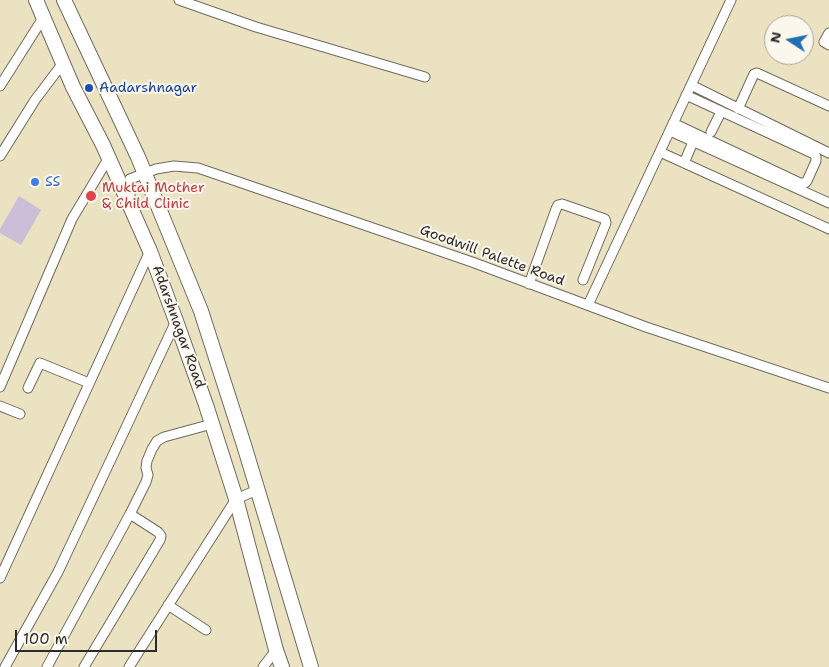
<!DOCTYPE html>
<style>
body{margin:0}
#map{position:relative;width:829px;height:667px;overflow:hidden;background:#eae2c0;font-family:"Shantell Sans",sans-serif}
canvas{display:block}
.north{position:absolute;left:764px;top:15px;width:50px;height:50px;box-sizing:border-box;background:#fbf7ec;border:1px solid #a8a59f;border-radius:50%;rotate:281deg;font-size:14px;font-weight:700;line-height:20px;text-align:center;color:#2b2b2b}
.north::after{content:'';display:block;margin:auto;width:18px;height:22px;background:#1f6fb2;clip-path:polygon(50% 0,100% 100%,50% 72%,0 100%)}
.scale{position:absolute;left:15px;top:630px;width:142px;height:22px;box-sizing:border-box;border:2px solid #2b2b2b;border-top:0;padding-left:6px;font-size:15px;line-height:18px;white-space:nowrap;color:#2b2b2b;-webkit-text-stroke:4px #fbf7ec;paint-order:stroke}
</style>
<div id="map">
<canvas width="829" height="667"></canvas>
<div class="north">N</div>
<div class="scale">100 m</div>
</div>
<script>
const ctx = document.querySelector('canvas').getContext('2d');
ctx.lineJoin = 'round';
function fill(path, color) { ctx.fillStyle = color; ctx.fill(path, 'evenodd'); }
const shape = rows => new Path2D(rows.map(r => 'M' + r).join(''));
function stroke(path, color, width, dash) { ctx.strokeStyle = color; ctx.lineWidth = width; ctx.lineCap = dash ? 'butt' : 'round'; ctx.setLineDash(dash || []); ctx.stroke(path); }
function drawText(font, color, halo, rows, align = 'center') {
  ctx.font = font + ' "Shantell Sans",sans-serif'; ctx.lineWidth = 4; ctx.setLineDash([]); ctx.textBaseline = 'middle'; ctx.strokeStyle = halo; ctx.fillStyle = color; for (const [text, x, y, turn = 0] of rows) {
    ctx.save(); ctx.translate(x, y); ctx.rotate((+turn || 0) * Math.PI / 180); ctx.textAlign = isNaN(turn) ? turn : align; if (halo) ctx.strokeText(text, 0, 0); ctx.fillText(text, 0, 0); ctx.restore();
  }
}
const industrial = shape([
 [19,196,41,210,21,245,0,233,0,229]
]);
const street = shape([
 [179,0,256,27,425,77],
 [829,33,824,42,829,45],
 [691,85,829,153],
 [0,86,43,18],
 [738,109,754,74,757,73,829,106],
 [673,123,800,183,805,183,807,181,816,161,816,157,814,154,686,95],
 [670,131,829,203],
 [711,132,721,112],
 [660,152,829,229],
 [0,156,35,100,63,63],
 [684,163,693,142],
 [130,200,130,179,156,169,174,166,198,168,472,262,646,327,829,388],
 [529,284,556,209,558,205,562,204,605,219,606,223,583,280],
 [588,305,731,0],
 [0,387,72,219,108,159],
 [28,388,40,363,89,383],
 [0,406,20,414],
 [0,578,150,251],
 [168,605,206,630],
 [5,667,58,572,176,321],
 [47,667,130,514],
 [84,667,160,540,161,536,158,532,130,514,146,482,148,475,146,468,147,461,152,449,157,441,164,437,212,424],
 [129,667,236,499,257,490],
 [263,667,276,650]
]);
const primary = shape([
 [36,0,73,87,103,145,150,251,176,321,206,405,236,499,276,650,282,667],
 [64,0,138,157,201,311,244,445,311,667]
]);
const markers = [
 [89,88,5,"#1a4fb4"],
 [35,182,5,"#3f7fe0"],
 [91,196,6,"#e0444e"]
];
const transitNames = [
 ["Aadarshnagar",99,88]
];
const shopNames = [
 ["SS",45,182]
];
const healthNames = [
 ["Muktai Mother",102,188],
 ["& Child Clinic",102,204]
];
const streetNames = [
 ["Goodwill Palette Road",492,256,20],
 ["Adarshnagar Road",178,327,70]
];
fill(industrial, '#cabfd7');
stroke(street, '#6e6b5f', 11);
stroke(primary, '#6e6b5f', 16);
stroke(street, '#fff', 9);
stroke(primary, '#fff', 14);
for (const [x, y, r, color] of markers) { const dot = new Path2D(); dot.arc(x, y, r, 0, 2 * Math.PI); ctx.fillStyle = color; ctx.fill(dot); stroke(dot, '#fbf7ec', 2); }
drawText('14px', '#164399', '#fbf7ec', transitNames, 'left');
drawText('14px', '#366cbe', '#fbf7ec', shopNames, 'left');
drawText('14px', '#be3a42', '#fbf7ec', healthNames, 'left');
drawText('14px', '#2b2b2b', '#fbf7ec', streetNames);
</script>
